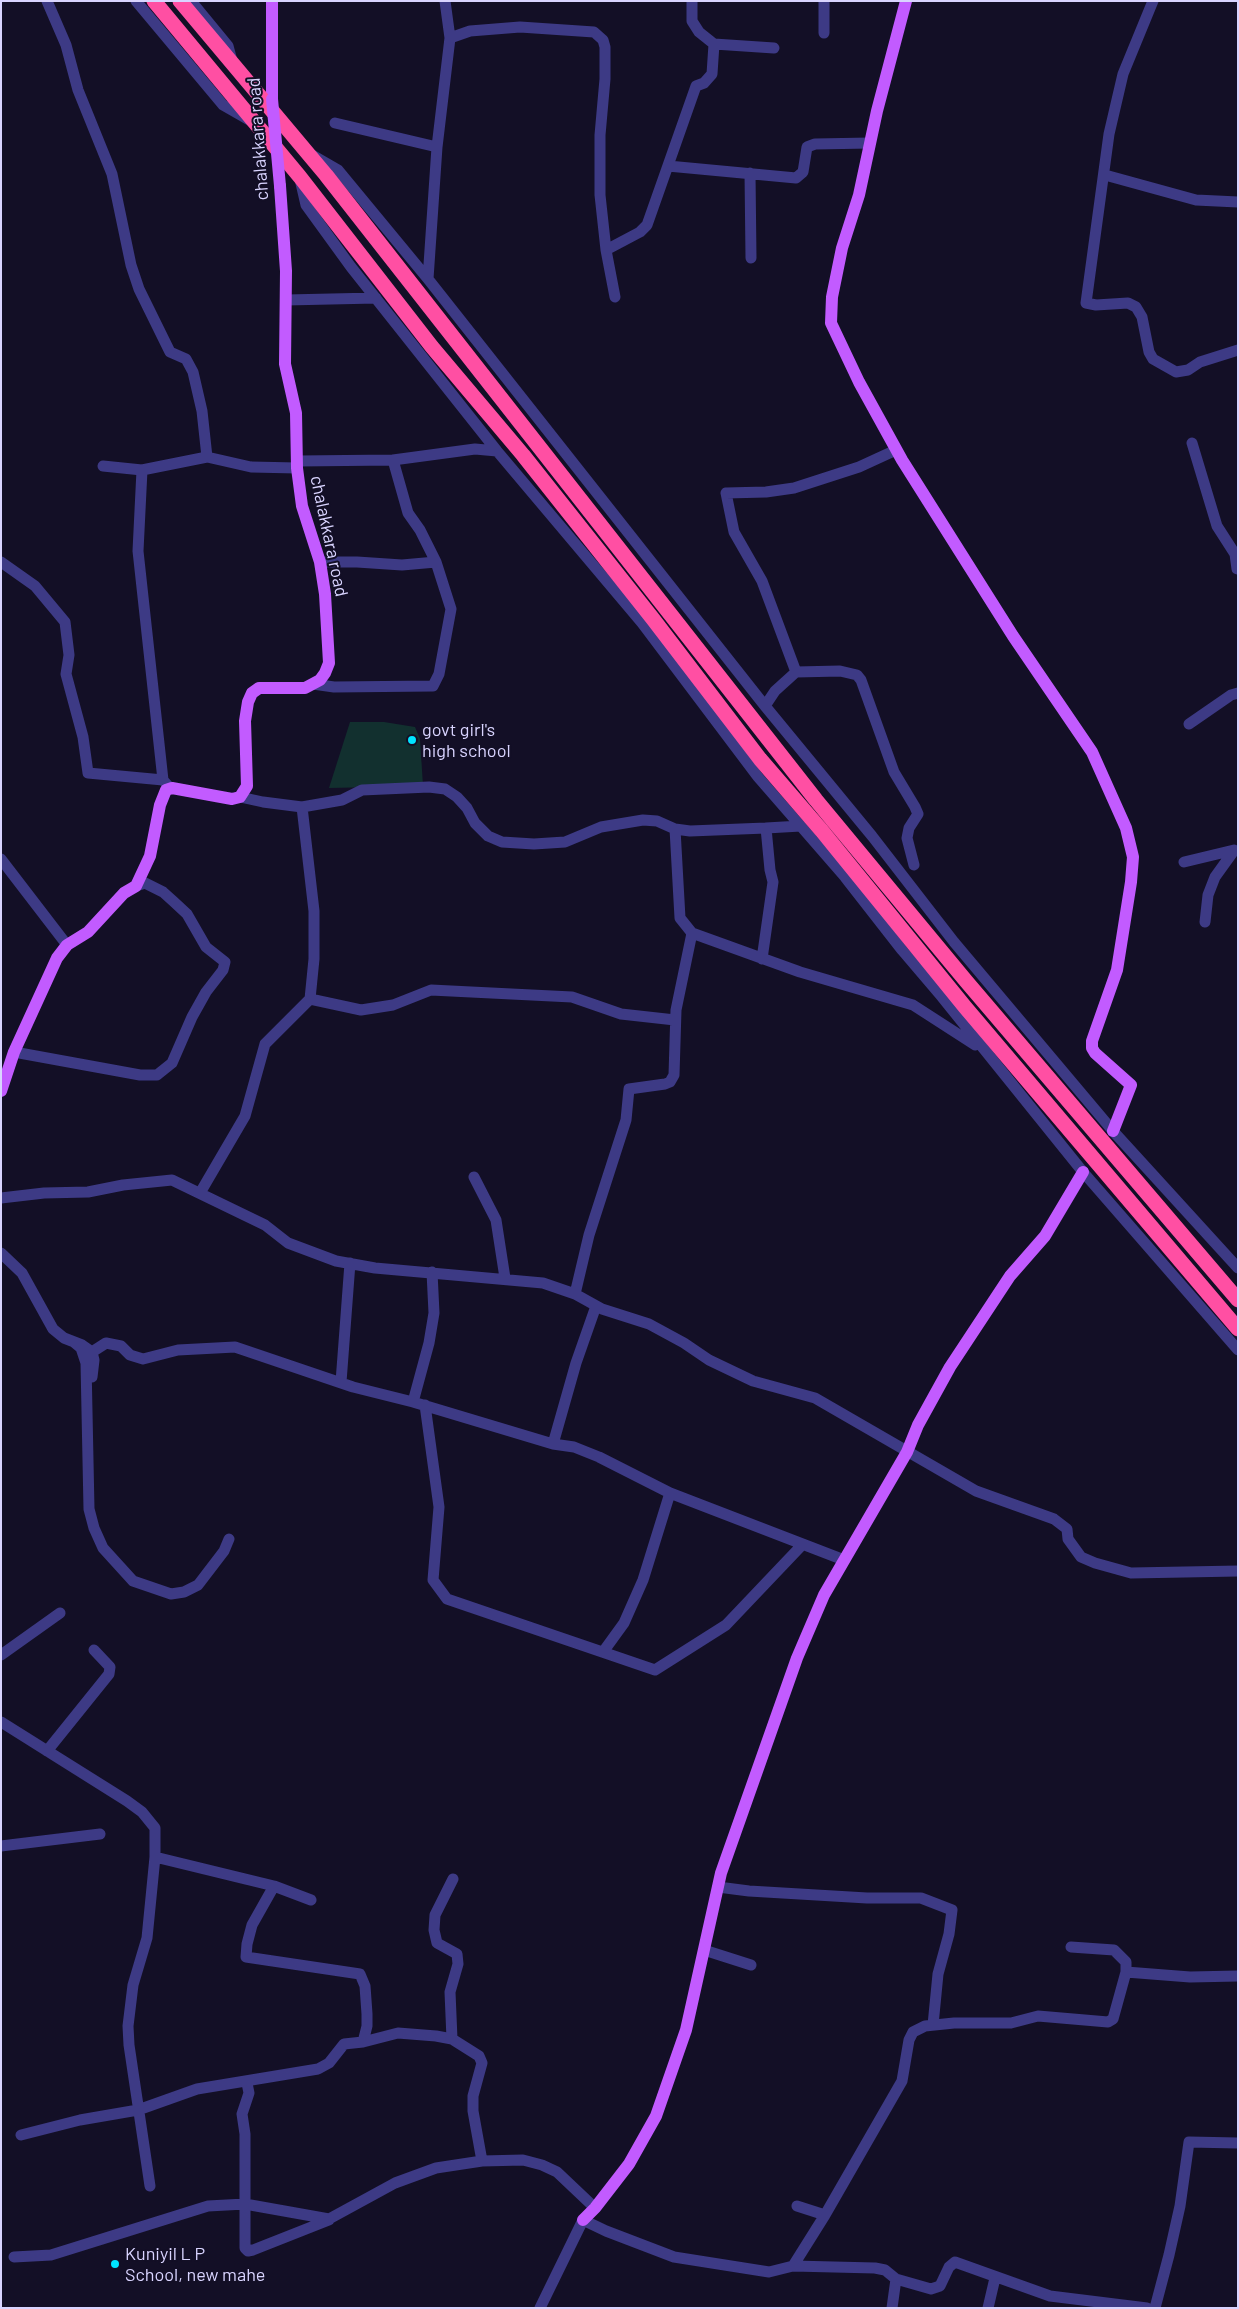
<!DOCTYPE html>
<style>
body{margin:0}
#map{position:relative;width:1239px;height:2309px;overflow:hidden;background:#130f26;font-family:Barlow,sans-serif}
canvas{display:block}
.frame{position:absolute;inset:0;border:2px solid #d9d4ff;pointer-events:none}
</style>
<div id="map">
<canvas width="1239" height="2309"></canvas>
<div class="frame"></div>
</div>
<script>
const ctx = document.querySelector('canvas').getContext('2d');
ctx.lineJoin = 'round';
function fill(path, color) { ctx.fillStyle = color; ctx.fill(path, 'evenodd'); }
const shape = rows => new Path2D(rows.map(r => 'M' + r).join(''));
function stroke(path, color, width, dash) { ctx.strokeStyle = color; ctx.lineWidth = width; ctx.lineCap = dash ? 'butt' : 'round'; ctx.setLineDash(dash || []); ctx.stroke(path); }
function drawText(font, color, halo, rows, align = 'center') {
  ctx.font = font + ' Barlow,sans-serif'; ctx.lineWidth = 4; ctx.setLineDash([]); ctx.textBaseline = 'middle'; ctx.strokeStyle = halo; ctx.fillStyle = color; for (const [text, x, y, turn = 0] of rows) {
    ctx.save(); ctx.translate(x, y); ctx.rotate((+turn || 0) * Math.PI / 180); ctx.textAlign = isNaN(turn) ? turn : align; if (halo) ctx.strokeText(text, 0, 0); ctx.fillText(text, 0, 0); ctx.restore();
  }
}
const green = shape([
 [350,722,384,722,415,727,420,739,423,786,329,788]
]);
const minor = shape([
 [47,1,66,45,78,90,112,174,131,265,139,289,170,352,186,359,193,372,202,411,207,457,251,467,297,468],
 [136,1,223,105,251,121],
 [191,1,228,46,232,61],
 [1153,1,1123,74,1109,134,1086,303,1096,305,1128,303,1136,307,1142,317,1149,352,1153,359,1176,372,1188,370,1200,362,1238,350],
 [824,33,824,1],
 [450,38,470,31,520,27,594,32,603,40,605,47,605,79,600,135,600,195,606,250,615,297],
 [714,44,774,48],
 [335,123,437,147],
 [312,155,338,170,428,279,765,706,872,836,954,942,1113,1131,1238,1268],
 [668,166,796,178,803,172,807,147,815,144,870,143],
 [750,173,751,258],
 [1105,175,1196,200,1238,202],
 [300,179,306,205,351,267,497,451,642,623,758,777,845,877,902,950,942,997,1083,1172,1238,1350],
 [606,250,640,232,647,225,696,86,704,83,712,74,714,44,699,32,692,21,692,1],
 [428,279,437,147,450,38,445,1],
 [286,300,376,298],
 [1192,443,1217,526,1235,554,1238,553],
 [393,460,475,449,497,451],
 [298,461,393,460,408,513,420,530,436,562,451,609,439,674,433,686,334,687,313,684],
 [103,466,142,470,207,457],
 [142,470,138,551,163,780,170,788],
 [1235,554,1237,569],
 [1,562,35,586,65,622,69,655,66,674,83,737,88,773,163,780],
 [320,562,357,562,402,565,436,562],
 [796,672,840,671,857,675,861,680,894,772,915,807,918,814,909,828,907,838,914,865],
 [765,706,775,691,796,672,762,581,734,532,726,493,766,492,794,488,859,467,896,450],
 [1189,724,1231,695,1238,693],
 [240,797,263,802,302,807,342,800,362,790,429,787,445,789,457,797,467,808,475,823,488,836,502,842,534,844,565,842,601,827,643,820,657,821,675,829,680,918,692,933,800,972,913,1005,975,1045],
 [766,828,801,826],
 [675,829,690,831,766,828,770,870,773,882,762,959],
 [1,859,67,945],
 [1184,862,1234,850],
 [1205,922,1208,895,1215,877,1233,852],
 [310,999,361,1010,393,1005,431,990,572,997,621,1014,675,1020],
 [14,1052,140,1075,157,1075,172,1063,192,1017,206,992,223,970,225,962,206,947,187,914,173,901,163,892,145,883,136,886],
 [474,1177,496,1220,505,1278],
 [200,1193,245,1116,265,1044,310,999,314,959,314,911,302,807],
 [1,1198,44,1193,88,1192,123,1185,172,1180,265,1225,288,1243,336,1261,375,1268,543,1283,575,1294,602,1309,649,1324,684,1343,709,1360,753,1381,815,1398,976,1491,1054,1519,1067,1529,1068,1539,1081,1557,1095,1563,1131,1573,1238,1571],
 [1,1253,22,1273,53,1329,64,1338,82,1345,92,1352,94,1360,92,1377],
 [575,1294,589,1235,626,1120,629,1089,665,1084,670,1082,674,1075,676,1010,692,933],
 [75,1343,81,1348,86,1363,89,1509,94,1528,103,1548,133,1581,171,1594,184,1592,198,1585,224,1551,229,1539],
 [92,1352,106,1343,121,1346,130,1355,143,1359,178,1350,235,1347,353,1387,413,1402,553,1444,574,1447,599,1457,670,1493,844,1560],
 [341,1382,350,1263],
 [413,1402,429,1343,434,1313,432,1272],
 [425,1405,439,1507,433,1580,447,1599,655,1670,726,1625,803,1544],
 [553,1444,576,1363,596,1306],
 [603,1652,624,1623,643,1580,670,1493],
 [1,1655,60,1613],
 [1,1722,127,1801,142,1812,155,1828,155,1857,147,1938,133,1985,128,2026,129,2045,150,2186],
 [47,1751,109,1674,110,1667,94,1650],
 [1,1846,100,1834],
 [155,1857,274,1886,311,1900],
 [274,1886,252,1925,247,1944,246,1957,360,1974,365,1986,367,2014,367,2026,363,2042,398,2033,436,2036,452,2039,479,2056,482,2063,473,2096,473,2111,482,2161],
 [718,1887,749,1891,867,1898,921,1898,952,1910,949,1934,938,1974,933,2025],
 [1071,1947,1114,1950,1126,1962,1126,1972,1190,1977,1238,1976],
 [704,1950,751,1965],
 [452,2039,450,1992,458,1964,457,1954,437,1943,434,1930,435,1915,453,1879],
 [247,2083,249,2093,242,2114,245,2134,245,2248,248,2251,253,2250,329,2220],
 [21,2135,80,2120,138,2110,197,2089,318,2069,329,2063,344,2044,363,2042],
 [797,2206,825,2215,902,2081,909,2040,913,2032,925,2026,954,2023,1011,2023,1038,2016,1108,2022,1113,2019,1126,1972],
 [14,2257,51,2255,208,2206,245,2204,329,2219,395,2183,436,2168,482,2161,523,2160,542,2165,557,2172,595,2208],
 [793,2266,825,2215],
 [540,2308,583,2220,606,2231,674,2257,769,2272,793,2266,875,2268,885,2270,896,2279,931,2289,940,2286,949,2267,955,2262,1050,2296,1147,2308],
 [892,2308,896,2279],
 [988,2308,995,2278],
 [1155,2308,1169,2255,1180,2206,1189,2142,1238,2143]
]);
const major = shape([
 [272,1,272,99],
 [906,1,877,111,859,195,842,248,832,297,831,323,859,382,902,460,1013,636,1092,752,1126,828,1133,857,1131,882,1117,970,1092,1041,1092,1048,1095,1053,1131,1085,1113,1131],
 [1,1091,14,1052,57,958,67,945,88,932,124,893,136,886,150,856,160,805,166,790,172,788,232,799,240,797,247,786,245,721,248,702,252,693,259,688,305,688,320,680,325,673,329,663,325,594,320,562,302,506,297,468,296,413,285,364,286,271,280,186],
 [583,2220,595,2208,629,2164,656,2116,686,2030,721,1873,797,1658,824,1595,907,1452,918,1425,950,1367,1010,1276,1045,1236,1083,1172]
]);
const highway = shape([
 [154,1,300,177,432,347,523,455,653,619,760,759,822,831,965,1007,1238,1329],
 [180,1,326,175,816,800,966,981,1238,1300]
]);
const majorBridge = shape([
 [272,99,280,186]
]);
const markers = [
 [412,740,5,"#00e5ff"],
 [115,2264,5,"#00e5ff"]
];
const streetNames = [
 ["chalakkara road",258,139,-94],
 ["chalakkara road",329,536,78]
];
const poiNames = [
 ["govt girl's",422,730],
 ["high school",422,751],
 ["Kuniyil L P",125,2254],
 ["School, new mahe",125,2275]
];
fill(green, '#12302f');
stroke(minor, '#3d3a85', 11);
stroke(major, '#c25bff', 12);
stroke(highway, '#ff4fa3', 15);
stroke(majorBridge, '#c25bff', 12);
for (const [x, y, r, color] of markers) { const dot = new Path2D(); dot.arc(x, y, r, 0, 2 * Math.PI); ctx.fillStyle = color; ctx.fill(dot); stroke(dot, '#130f26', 2); }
drawText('18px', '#d9d4ff', '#130f26', streetNames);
drawText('18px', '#d9d4ff', '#130f26', poiNames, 'left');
</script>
